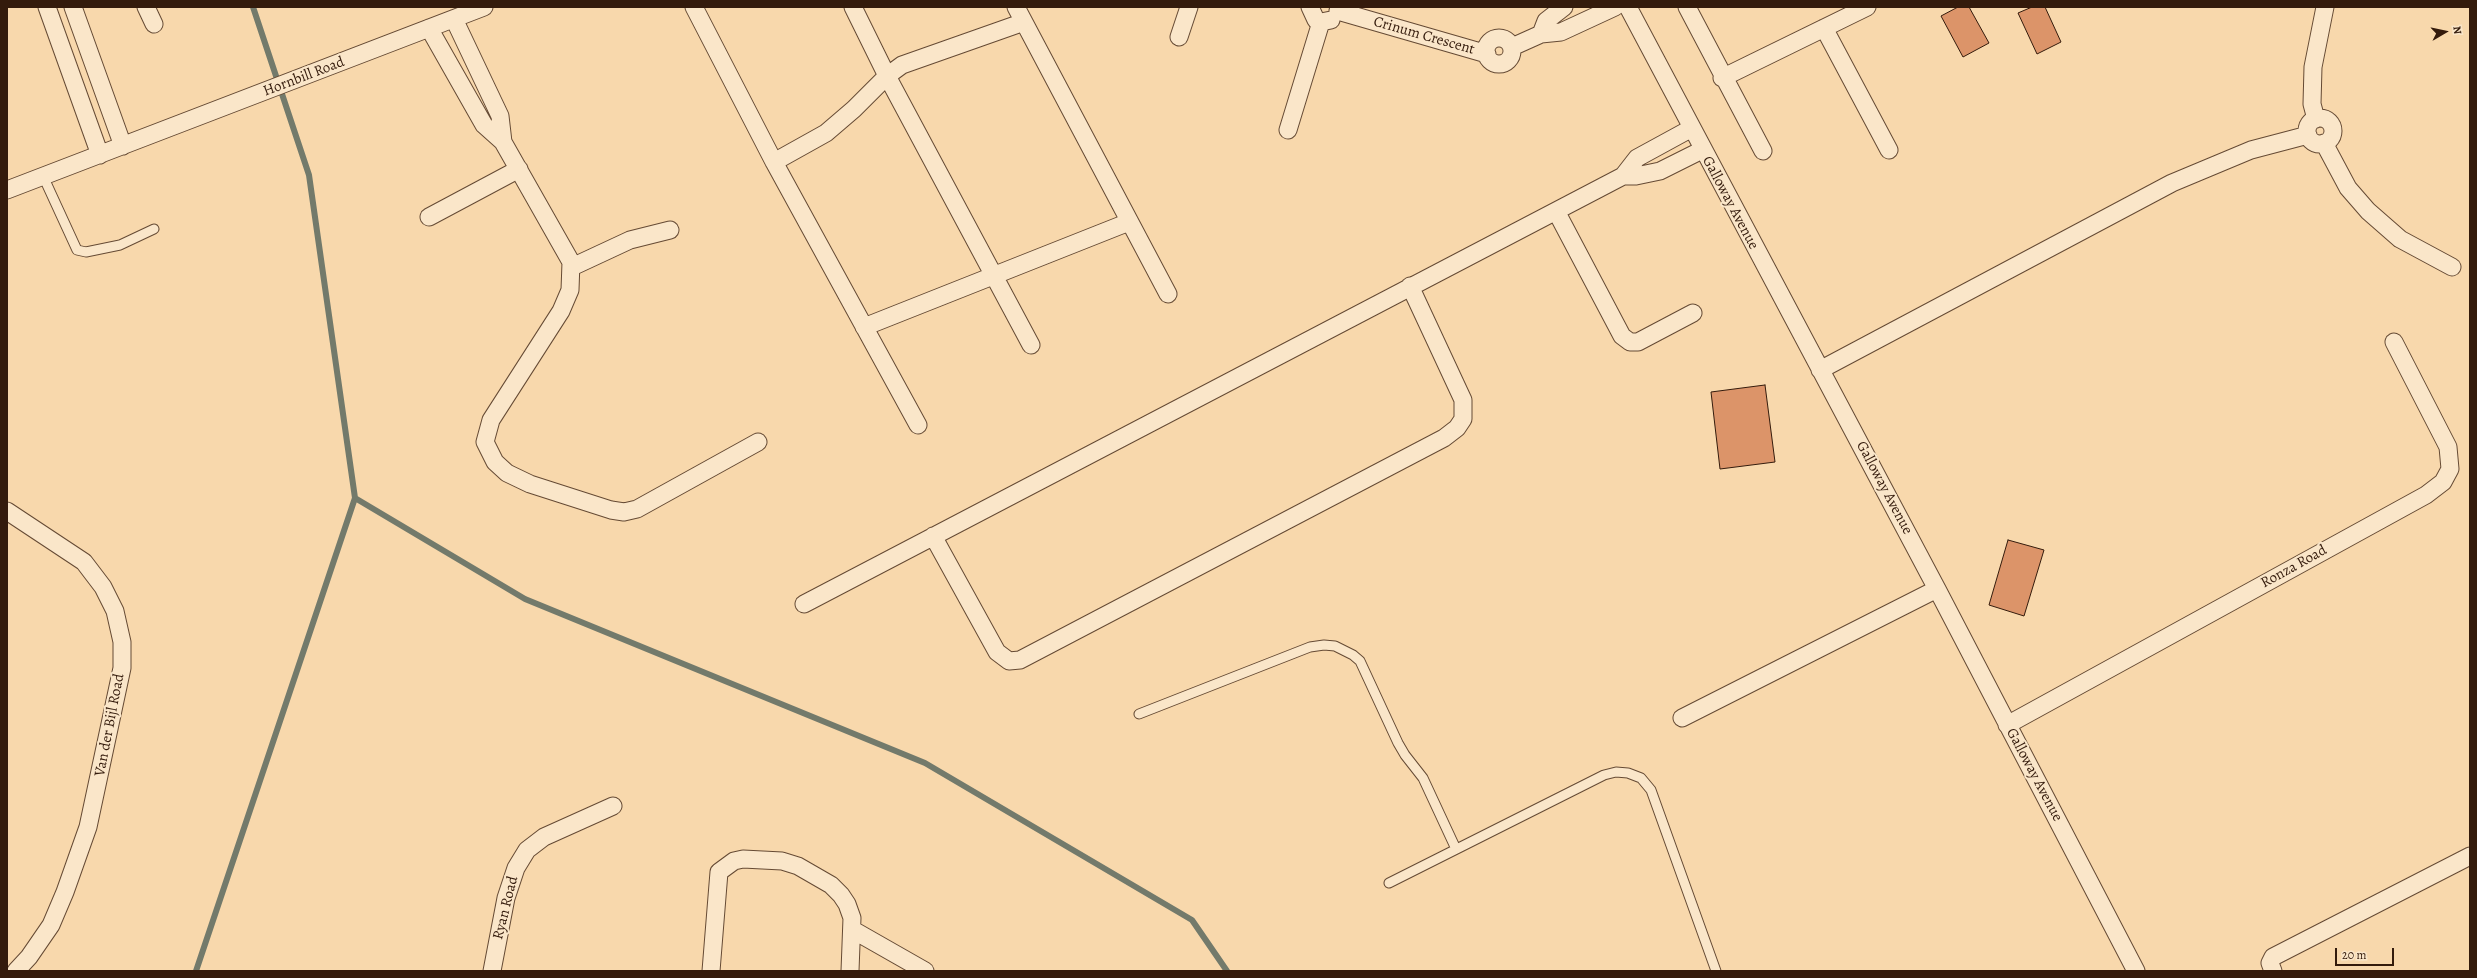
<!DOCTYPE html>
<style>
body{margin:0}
#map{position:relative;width:2477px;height:978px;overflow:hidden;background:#f8d8ac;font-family:Alegreya,serif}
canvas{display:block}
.frame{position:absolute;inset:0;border:8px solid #341b0c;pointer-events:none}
.north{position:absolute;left:2425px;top:12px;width:40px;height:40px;-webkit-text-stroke:3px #fae6c9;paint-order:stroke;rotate:81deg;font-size:11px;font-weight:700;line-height:16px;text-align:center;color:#341b0c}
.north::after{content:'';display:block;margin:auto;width:14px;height:18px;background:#341b0c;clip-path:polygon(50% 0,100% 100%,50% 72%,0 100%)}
.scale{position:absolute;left:2335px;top:948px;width:59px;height:18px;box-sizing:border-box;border:2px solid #341b0c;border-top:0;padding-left:5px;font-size:12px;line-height:14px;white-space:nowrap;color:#341b0c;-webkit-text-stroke:3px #fae6c9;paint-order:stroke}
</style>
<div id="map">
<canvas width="2477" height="978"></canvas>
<div class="frame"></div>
<div class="north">N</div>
<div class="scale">20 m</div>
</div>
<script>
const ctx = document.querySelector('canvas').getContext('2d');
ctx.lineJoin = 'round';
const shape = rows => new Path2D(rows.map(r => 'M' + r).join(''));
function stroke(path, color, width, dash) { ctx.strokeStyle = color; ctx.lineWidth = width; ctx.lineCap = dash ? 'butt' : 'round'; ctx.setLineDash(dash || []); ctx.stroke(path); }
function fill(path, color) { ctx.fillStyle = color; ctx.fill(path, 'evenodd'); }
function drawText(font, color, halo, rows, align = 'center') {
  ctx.font = font + ' Alegreya,serif'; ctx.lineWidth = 4; ctx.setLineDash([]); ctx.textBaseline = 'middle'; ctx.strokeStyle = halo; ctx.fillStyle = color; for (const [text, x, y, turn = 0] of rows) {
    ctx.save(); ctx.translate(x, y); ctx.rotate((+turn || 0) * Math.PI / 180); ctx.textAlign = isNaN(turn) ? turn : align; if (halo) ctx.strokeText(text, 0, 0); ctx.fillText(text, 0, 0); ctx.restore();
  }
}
const stream = shape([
 [355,498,525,599,925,763,1192,920,1227,971],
 [196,971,355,498,309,175,253,7]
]);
const building = shape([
 [1958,7,1969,7,1989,43,1963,57,1941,16,1958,7],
 [2032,7,2045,7,2061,42,2037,54,2018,13,2032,7],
 [1765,385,1775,462,1720,469,1711,392,1765,385],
 [2008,540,2044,550,2024,616,1989,605,2008,540]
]);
const lane = shape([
 [43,176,77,250,86,252,120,245,154,229],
 [1139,714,1310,647,1324,645,1335,646,1353,655,1360,661,1398,743,1405,755,1423,778,1456,849],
 [1389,883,1604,775,1616,772,1628,773,1641,778,1651,790,1716,971]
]);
const street = shape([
 [47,7,100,155],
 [73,7,123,146],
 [146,7,154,24],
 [694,7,774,162,918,425],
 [853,7,887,76,1031,345],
 [1016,7,1168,294],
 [1310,7,1316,20,1321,22,1331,20],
 [1628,7,1937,589,2136,971],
 [1687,7,1763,151],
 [1338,11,1487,54],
 [454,19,500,116,503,142],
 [429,28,484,125,503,142,571,262,570,290,561,311,491,420,485,442,495,462,507,473,530,484,611,510,624,512,637,509,758,442],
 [1824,28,1889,150],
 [1541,34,1546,21,1564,7],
 [1179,37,1189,7],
 '1486 51a13 13 0 1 1 26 0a13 13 0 1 1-26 0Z',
 [1512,47,1541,34,1561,32,1615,7],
 [1722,78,1867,7],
 '2307 131a13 13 0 1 1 26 0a13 13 0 1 1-26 0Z',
 [2316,119,2312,104,2313,67,2325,7],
 [1288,130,1321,22],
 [2324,143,2348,188,2368,211,2400,239,2452,267],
 [774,162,826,133,854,109,887,76,902,65,1024,22],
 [1623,176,1637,158,1692,128],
 [7,190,484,7],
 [1556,211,1622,336,1630,342,1638,342,1693,313],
 [429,217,519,169],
 [572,267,630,240,670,230],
 [864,327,1129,222],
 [1820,370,2172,183,2251,150,2308,135],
 [7,511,84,562,103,587,115,611,122,642,122,668,88,827,65,892,51,925,29,957,16,971],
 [933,536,997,652,1009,661,1020,660,1444,438,1457,428,1463,419,1463,400,1410,286],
 [804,604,1623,176,1636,176,1660,171,1702,150],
 [1682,718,1937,589],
 [2007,725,2426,495,2443,482,2450,469,2448,447,2394,342],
 [853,930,925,971],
 [492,971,506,898,516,868,527,850,544,837,613,806],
 [711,971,719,872,734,861,743,859,782,861,798,866,831,885,841,895,847,904,852,918,850,971],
 [2273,971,2270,963,2273,957,2470,856]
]);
const streetNames = [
 ["Crinum Crescent",1424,36,16],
 ["Hornbill Road",304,77,-21],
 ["Galloway Avenue",1730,203,62],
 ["Galloway Avenue",1884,488,62],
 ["Ronza Road",2294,567,-29],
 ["Van der Bijl Road",110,725,-79],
 ["Galloway Avenue",2034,775,62],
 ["Ryan Road",506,908,-76]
];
stroke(stream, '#737a6b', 6);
fill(building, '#dc9469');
stroke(building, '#341b0c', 1);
stroke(lane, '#654a34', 11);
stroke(street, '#654a34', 19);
stroke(lane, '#fae6c9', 9);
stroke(street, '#fae6c9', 17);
drawText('15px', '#341b0c', '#fae6c9', streetNames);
</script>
